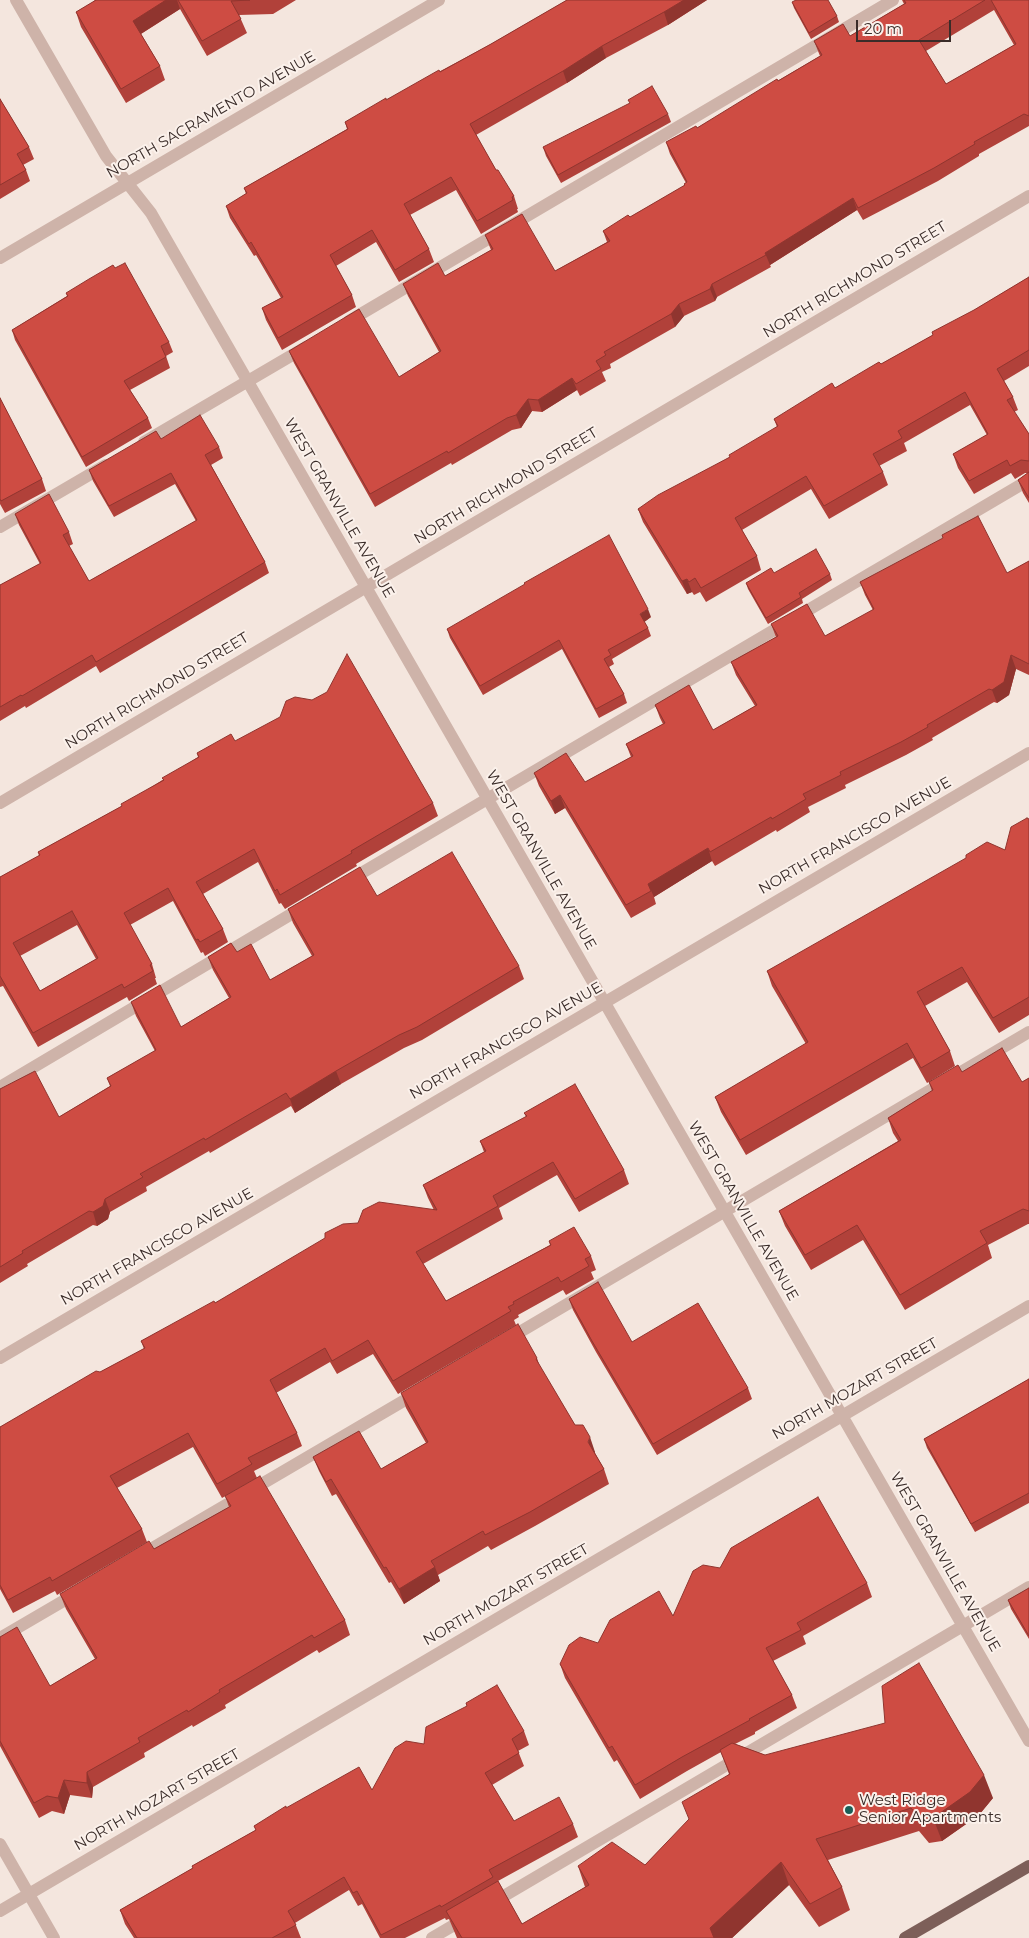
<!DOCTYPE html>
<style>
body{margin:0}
#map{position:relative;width:1029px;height:1938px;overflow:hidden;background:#f4e6de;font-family:Montserrat,sans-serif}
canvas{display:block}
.scale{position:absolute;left:856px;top:20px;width:95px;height:22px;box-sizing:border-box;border:2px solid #3a2c29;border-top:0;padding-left:6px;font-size:15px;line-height:18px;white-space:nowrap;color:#3a2c29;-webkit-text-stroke:4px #fbf1eb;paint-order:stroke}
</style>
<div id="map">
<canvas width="1029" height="1938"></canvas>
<div class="scale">20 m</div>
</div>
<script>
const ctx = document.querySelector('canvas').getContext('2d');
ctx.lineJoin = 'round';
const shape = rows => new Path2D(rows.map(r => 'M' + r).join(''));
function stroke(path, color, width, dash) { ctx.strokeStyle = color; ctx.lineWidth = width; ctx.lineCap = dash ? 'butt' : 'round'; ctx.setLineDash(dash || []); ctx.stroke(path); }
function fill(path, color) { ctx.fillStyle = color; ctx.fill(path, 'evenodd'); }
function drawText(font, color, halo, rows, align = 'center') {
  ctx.font = font + ' Montserrat,sans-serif'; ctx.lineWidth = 4; ctx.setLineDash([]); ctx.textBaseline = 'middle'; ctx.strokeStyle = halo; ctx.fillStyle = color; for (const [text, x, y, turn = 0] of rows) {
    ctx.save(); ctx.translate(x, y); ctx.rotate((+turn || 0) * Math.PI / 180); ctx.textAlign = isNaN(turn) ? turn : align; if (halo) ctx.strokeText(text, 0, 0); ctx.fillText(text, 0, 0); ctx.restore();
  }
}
const minor = shape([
 [16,0,106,156,151,213,1029,1741],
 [0,258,439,0],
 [349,321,893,0],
 [144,442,306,347],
 [0,527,106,465],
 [0,803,1029,196],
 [348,881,1029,480],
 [0,1087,305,906],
 [508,1339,1029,1032],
 [0,1358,1029,753],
 [139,1556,417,1393],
 [0,1638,77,1593],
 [0,1844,54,1938],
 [492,1903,1029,1587],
 [0,1911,1029,1306],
 [432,1938,466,1918]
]);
const major = shape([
 [905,1938,1029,1866]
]);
const wall = shape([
 [94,0,296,0,273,14,239,15,247,33,207,56,180,9,141,34,160,66,165,80,126,103,81,27,76,12,95,1],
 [567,0,707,0,668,25,606,58,567,83,476,135,496,170,514,196,518,209,517,209,518,212,481,234,456,190,410,215,429,249,434,262,399,282,376,242,336,266,352,295,356,307,282,350,266,320,262,308,281,298,256,255,254,256,230,218,226,206,246,194,244,188,347,129,345,122,491,44],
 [902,0,1029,0,1029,126,979,154,979,156,938,181,863,220,857,210,770,265,771,267,717,297,715,301,684,316,675,327,610,364,611,368,602,372,606,381,580,396,577,390,542,412,532,411,521,428,512,430,452,465,451,463,375,507,294,363,289,351,399,377,439,352,408,296,403,284,445,276,491,250,485,235,555,271,607,242,603,231,630,217,684,186,686,183,670,154,666,142,697,128,820,56,814,41,850,36,904,4],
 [994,10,1014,45,946,84,926,51],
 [792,2,837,16,839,22,811,39,794,8],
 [0,99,29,147,34,159,23,165,26,170,30,181,0,199],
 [668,114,671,122,561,183,546,156,543,147],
 [1029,277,1029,366,1004,381,1013,397,1018,410,1014,412,1029,434,1029,503,1023,493,1018,480,1028,473,1025,473,1015,479,1011,473,974,494,958,468,953,454,987,435,970,405,904,443,907,451,879,466,883,472,888,485,829,519,811,489,742,530,757,556,761,570,706,602,700,592,694,595,692,592,687,594,643,522,638,509,730,457,777,427,774,419,881,364,933,335],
 [66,293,169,342,173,352,166,356,170,368,130,390,148,418,152,428,86,467,15,340,12,330,67,296],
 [0,398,42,479,46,491,5,513,0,504],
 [161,439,219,447,223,458,211,465,265,562,269,573,100,673,96,666,26,708,25,706,0,721,0,585,40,564,19,525,15,514,69,532,73,544,69,546,89,581,196,521,175,484,114,517,93,481,89,470],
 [1029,561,1029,675,1016,669,1009,695,997,703,994,702,932,738,933,740,906,755,845,785,846,788,808,807,810,812,777,832,776,830,715,866,712,861,654,897,656,904,631,918,565,808,555,814,539,786,534,773,585,782,631,757,626,744,663,724,660,718,655,705,713,730,755,706,736,675,731,662,776,637,771,624,825,636,873,610,865,595,860,582,1007,573],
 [774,573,830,574,832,580,802,599,803,603,768,624,748,589,746,583],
 [651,617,644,622,648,628,651,636,612,659,614,664,609,667,624,694,627,703,599,718,562,649,483,695,450,638,447,629],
 [235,741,433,803,438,816,356,864,357,866,285,909,281,903,279,904,258,862,203,894,223,929,228,942,205,956,203,952,201,953,173,901,130,925,152,964,156,978,155,978,157,984,129,1001,127,997,38,1047,3,986,0,987,0,877,39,856,38,852,122,806,198,757,197,753],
 [77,925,96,959,40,991,20,956],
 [1029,819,1029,1015,999,1033,967,982,925,1006,950,1051,955,1066,927,1083,913,1058,746,1155,721,1112,715,1097,806,1044,772,986,767,971,1005,850],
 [377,896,519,966,524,979,422,1040,404,1048,341,1084,295,1113,291,1106,210,1153,209,1151,146,1187,147,1191,110,1212,108,1219,97,1226,93,1225,27,1264,28,1266,0,1283,0,1089,59,1117,110,1086,107,1078,155,1051,136,1016,131,1002,181,1027,229,998,213,970,208,957,237,952,270,980,312,956,293,923,288,909],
 [962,1072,1022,1082,1029,1078,1029,1224,1028,1224,988,1245,992,1258,905,1310,863,1240,811,1270,785,1226,779,1211,898,1141,893,1133,888,1118,932,1091,929,1082],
 [524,1113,624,1170,629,1184,579,1212,557,1175,499,1208,503,1219,423,1264,446,1301,550,1245,549,1241,591,1256,596,1270,591,1272,594,1279,566,1295,563,1290,518,1315,519,1317,514,1320,516,1325,398,1394,373,1354,337,1374,330,1362,276,1393,297,1433,302,1446,254,1471,257,1478,222,1498,193,1447,117,1488,142,1529,147,1542,57,1595,55,1591,13,1613,0,1589,0,1427,100,1372,144,1349,141,1341,215,1303,358,1223,434,1210,428,1198,423,1185,484,1152,480,1141,526,1117],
 [569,1299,632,1342,748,1388,752,1399,657,1455,596,1352,573,1310],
 [537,1358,540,1367,575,1425,595,1452,595,1453,604,1469,609,1484,535,1526,491,1550,488,1546,438,1575,440,1581,404,1604,391,1582,389,1583,336,1494,332,1496,319,1471,313,1457,381,1469,426,1443,406,1408,401,1393],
 [1029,1379,1029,1503,975,1532,927,1448,924,1439],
 [225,1496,345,1620,350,1635,319,1653,317,1650,225,1705,226,1708,193,1727,192,1725,144,1753,145,1757,93,1787,92,1798,70,1795,64,1814,52,1811,39,1818,0,1746,0,1637,50,1686,95,1659,66,1609,60,1594,154,1549,229,1507],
 [720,1568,867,1583,872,1597,803,1636,806,1644,773,1661,792,1695,797,1708,755,1732,755,1734,735,1744,765,1755,993,1798,979,1815,942,1841,929,1843,919,1831,828,1860,842,1887,850,1910,819,1927,789,1885,732,1938,457,1938,449,1919,446,1920,445,1918,405,1938,380,1938,362,1904,358,1906,349,1890,295,1923,301,1938,134,1938,125,1924,120,1910,193,1868,192,1866,256,1830,254,1826,286,1808,372,1790,424,1744,467,1706,466,1703,524,1731,529,1745,518,1751,524,1766,492,1785,514,1821,573,1824,578,1837,498,1881,522,1924,585,1887,578,1866,645,1865,689,1820,729,1774,721,1752,687,1771,640,1799,617,1760,614,1762,565,1678,560,1664,598,1643,673,1616],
 [1029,1588,1029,1639,1011,1609,1008,1600]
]);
const shadedWall = shape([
 [166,0,177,0,180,9,139,35,133,21],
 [684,0,707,0,668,25,664,12],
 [602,46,606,58,567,83,563,71],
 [853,198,857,210,770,265,765,253],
 [712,284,717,297,715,301,710,289],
 [679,304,684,316,675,327,671,314],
 [572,378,577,390,542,412,538,400],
 [528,399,532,411,521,428,516,415],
 [687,579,692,592,687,594,682,581],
 [648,609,651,617,643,623,640,614],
 [1011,655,1016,669,1009,695,997,703,992,690],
 [560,795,565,808,555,814,551,801],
 [708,848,712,861,654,897,648,884],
 [336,1071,341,1084,295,1113,290,1099],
 [105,1199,110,1212,108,1219,97,1226,93,1212],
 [590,1437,595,1452,593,1457,588,1442],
 [435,1567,440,1581,404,1604,399,1589],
 [87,1772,93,1787,92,1798,87,1783],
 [984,1775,993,1798,979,1815,942,1841,933,1818],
 [64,1780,70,1795,64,1814,58,1798],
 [781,1862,789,1885,732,1938,714,1938,710,1928]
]);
const building = shape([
 [96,0,166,0,133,21,160,66,121,89,76,12,96,0],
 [178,0,250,0,231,1,241,19,202,41,178,0],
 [567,0,684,0,664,12,602,46,563,71,470,124,496,170,498,170,514,196,512,197,513,200,477,221,451,177,404,204,429,249,395,270,372,230,330,255,352,295,278,338,262,308,283,297,251,242,249,244,226,206,247,193,244,188,348,129,345,122,386,98,386,100,439,70,440,72,491,44,567,0],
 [796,0,828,0,837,16,809,33,792,2,796,0],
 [904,0,985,0,919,40,946,84,1016,44,991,0,1029,0,1029,116,1024,114,974,142,975,144,934,168,858,208,853,198,765,253,766,255,712,284,710,289,679,304,671,314,604,352,606,355,596,361,601,369,576,384,572,378,538,400,528,399,516,415,507,418,448,453,447,451,370,494,289,351,359,309,399,377,441,351,403,284,438,263,445,276,493,249,485,235,522,214,555,271,610,241,603,231,628,215,630,217,685,185,684,184,687,182,666,142,696,126,697,128,777,79,778,81,822,55,814,41,843,24,850,36,906,3,904,0],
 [652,86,668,114,558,175,543,147,630,103,628,100,652,86],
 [0,99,29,147,17,154,26,170,0,185,0,99],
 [125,263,169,342,161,346,166,357,124,381,148,418,82,457,12,330,68,296,66,293,89,279,113,265,115,268,125,263],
 [1029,277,1029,350,997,369,1013,397,1007,400,1029,434,1029,461,1021,460,1010,466,1007,460,969,481,953,454,988,434,965,392,898,431,902,438,873,454,883,472,824,506,806,476,735,518,757,556,701,588,695,578,689,582,687,579,682,581,638,509,658,495,730,457,729,455,778,426,774,419,832,383,835,388,879,362,881,364,933,335,932,332,974,310,1029,277],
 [0,398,42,479,1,501,0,499,0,398],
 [200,415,219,447,205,455,265,562,96,662,92,655,22,696,21,695,0,707,0,585,41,563,15,514,49,494,69,532,63,535,89,581,197,520,171,473,109,506,89,470,156,431,161,439,200,415],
 [1029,472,1029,498,1018,480,1029,472],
 [978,516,1007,573,1029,561,1029,664,1011,655,1004,682,992,690,989,689,927,725,928,727,901,742,840,772,841,775,803,794,806,799,772,819,771,817,710,852,708,848,648,884,651,891,626,905,560,795,551,801,534,773,566,753,585,782,633,756,626,744,665,723,655,705,689,685,713,730,757,705,731,662,778,636,771,624,807,604,825,636,874,609,860,582,943,538,942,535,978,516],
 [609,535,648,609,640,614,648,628,608,650,611,655,604,659,624,694,596,709,559,640,480,686,447,629,525,584,524,583,609,535],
 [816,549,830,574,799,593,801,597,766,618,746,583,771,568,774,573,816,549],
 [347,654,433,803,351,851,352,853,280,895,277,889,275,891,254,849,196,882,223,929,200,942,198,939,196,940,168,888,124,913,152,964,150,965,153,971,124,988,122,984,33,1033,0,976,0,877,40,855,38,852,122,806,121,804,164,780,162,778,199,757,197,753,231,734,235,741,280,717,286,701,295,697,312,700,327,692,347,654],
 [72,911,98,958,40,991,13,943,72,911],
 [1027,818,1029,819,1029,997,993,1018,962,967,917,992,950,1051,921,1068,907,1043,740,1140,715,1097,808,1042,767,971,966,858,966,855,987,842,1005,850,1011,827,1027,818],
 [452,852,519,966,417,1027,399,1035,336,1071,290,1099,286,1093,205,1140,204,1138,140,1174,143,1177,105,1199,103,1206,93,1212,89,1211,22,1251,23,1253,0,1267,0,1089,35,1071,59,1117,111,1086,107,1078,156,1050,131,1002,160,985,181,1027,231,997,208,957,231,943,237,952,251,944,270,980,314,955,288,909,360,867,377,896,452,852],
 [1002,1048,1022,1082,1029,1078,1029,1211,1023,1209,980,1231,987,1243,900,1295,857,1225,805,1255,779,1211,901,1140,888,1118,933,1090,929,1082,958,1065,962,1072,1002,1048],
 [575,1084,624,1170,575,1199,553,1162,493,1196,498,1206,416,1252,446,1301,551,1245,549,1241,574,1227,591,1256,585,1259,589,1266,561,1282,558,1277,513,1302,514,1304,508,1307,511,1311,393,1381,368,1340,332,1361,325,1348,270,1380,297,1433,248,1458,252,1464,217,1484,188,1433,110,1476,142,1529,52,1581,50,1577,8,1600,0,1585,0,1427,96,1371,100,1372,145,1348,141,1341,214,1301,215,1303,325,1238,325,1233,343,1224,358,1223,363,1210,379,1202,437,1210,423,1185,486,1151,480,1141,527,1116,524,1113,575,1084],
 [598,1282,632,1342,698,1303,748,1388,653,1444,592,1341,569,1299,598,1282],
 [518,1324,537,1358,536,1359,575,1425,583,1425,590,1437,588,1442,604,1469,530,1512,485,1535,483,1531,431,1561,435,1567,399,1589,386,1567,384,1568,331,1479,326,1482,313,1457,359,1431,381,1469,428,1442,401,1393,518,1324],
 [1029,1379,1029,1493,971,1524,924,1439,1029,1379],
 [260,1476,345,1620,314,1638,312,1635,219,1690,220,1692,188,1712,187,1710,138,1738,140,1742,87,1772,87,1783,64,1780,58,1798,47,1796,34,1803,0,1741,0,1637,17,1627,50,1686,97,1658,60,1594,149,1541,154,1549,231,1506,225,1496,260,1476],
 [818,1497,867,1583,797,1623,801,1630,766,1648,792,1695,749,1719,750,1720,682,1757,635,1785,612,1746,609,1748,560,1664,569,1645,580,1637,598,1643,610,1620,659,1591,673,1616,693,1571,703,1565,720,1568,731,1548,818,1497],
 [1029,1588,1029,1636,1008,1600,1029,1588],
 [919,1663,984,1775,970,1792,933,1818,921,1820,911,1808,816,1839,842,1887,810,1904,781,1862,710,1928,714,1938,462,1938,446,1911,498,1881,522,1924,589,1885,578,1866,612,1842,645,1865,689,1819,682,1802,730,1774,720,1750,732,1743,765,1755,885,1723,882,1686,919,1663],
 [497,1685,524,1731,512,1739,519,1753,485,1773,514,1821,559,1797,573,1824,489,1870,493,1877,441,1907,440,1905,381,1935,357,1891,353,1893,344,1877,288,1911,296,1925,272,1938,137,1938,120,1910,193,1868,192,1866,256,1830,254,1826,286,1806,286,1808,359,1767,372,1790,395,1748,406,1741,424,1744,426,1727,467,1706,466,1703,497,1685]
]);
const markers = [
 [849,1810,5,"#1b5f58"]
];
const streetNames = [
 ["NORTH SACRAMENTO AVENUE",211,115,-30],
 ["NORTH RICHMOND STREET",855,280,-31],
 ["NORTH RICHMOND STREET",506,486,-31],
 ["WEST GRANVILLE AVENUE",339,508,60],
 ["NORTH RICHMOND STREET",157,691,-31],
 ["NORTH FRANCISCO AVENUE",855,836,-30],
 ["WEST GRANVILLE AVENUE",541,860,60],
 ["NORTH FRANCISCO AVENUE",506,1041,-30],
 ["WEST GRANVILLE AVENUE",743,1211,60],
 ["NORTH FRANCISCO AVENUE",157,1247,-30],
 ["NORTH MOZART STREET",855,1389,-30],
 ["WEST GRANVILLE AVENUE",945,1562,60],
 ["NORTH MOZART STREET",506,1595,-30],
 ["NORTH MOZART STREET",157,1800,-30]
];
const poiNames = [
 ["West Ridge",859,1801],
 ["Senior Apartments",859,1818]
];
stroke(minor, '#ceb3a9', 12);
stroke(major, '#7d5f59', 12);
fill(wall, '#b1413a');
fill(shadedWall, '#90352f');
fill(building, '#ce4c43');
stroke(building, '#90352f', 1);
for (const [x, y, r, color] of markers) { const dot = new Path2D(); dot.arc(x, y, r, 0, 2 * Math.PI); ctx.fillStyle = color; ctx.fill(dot); stroke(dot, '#fbf1eb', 2); }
drawText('15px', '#3a2c29', '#fbf1eb', streetNames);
drawText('15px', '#3a2c29', '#fbf1eb', poiNames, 'left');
</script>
